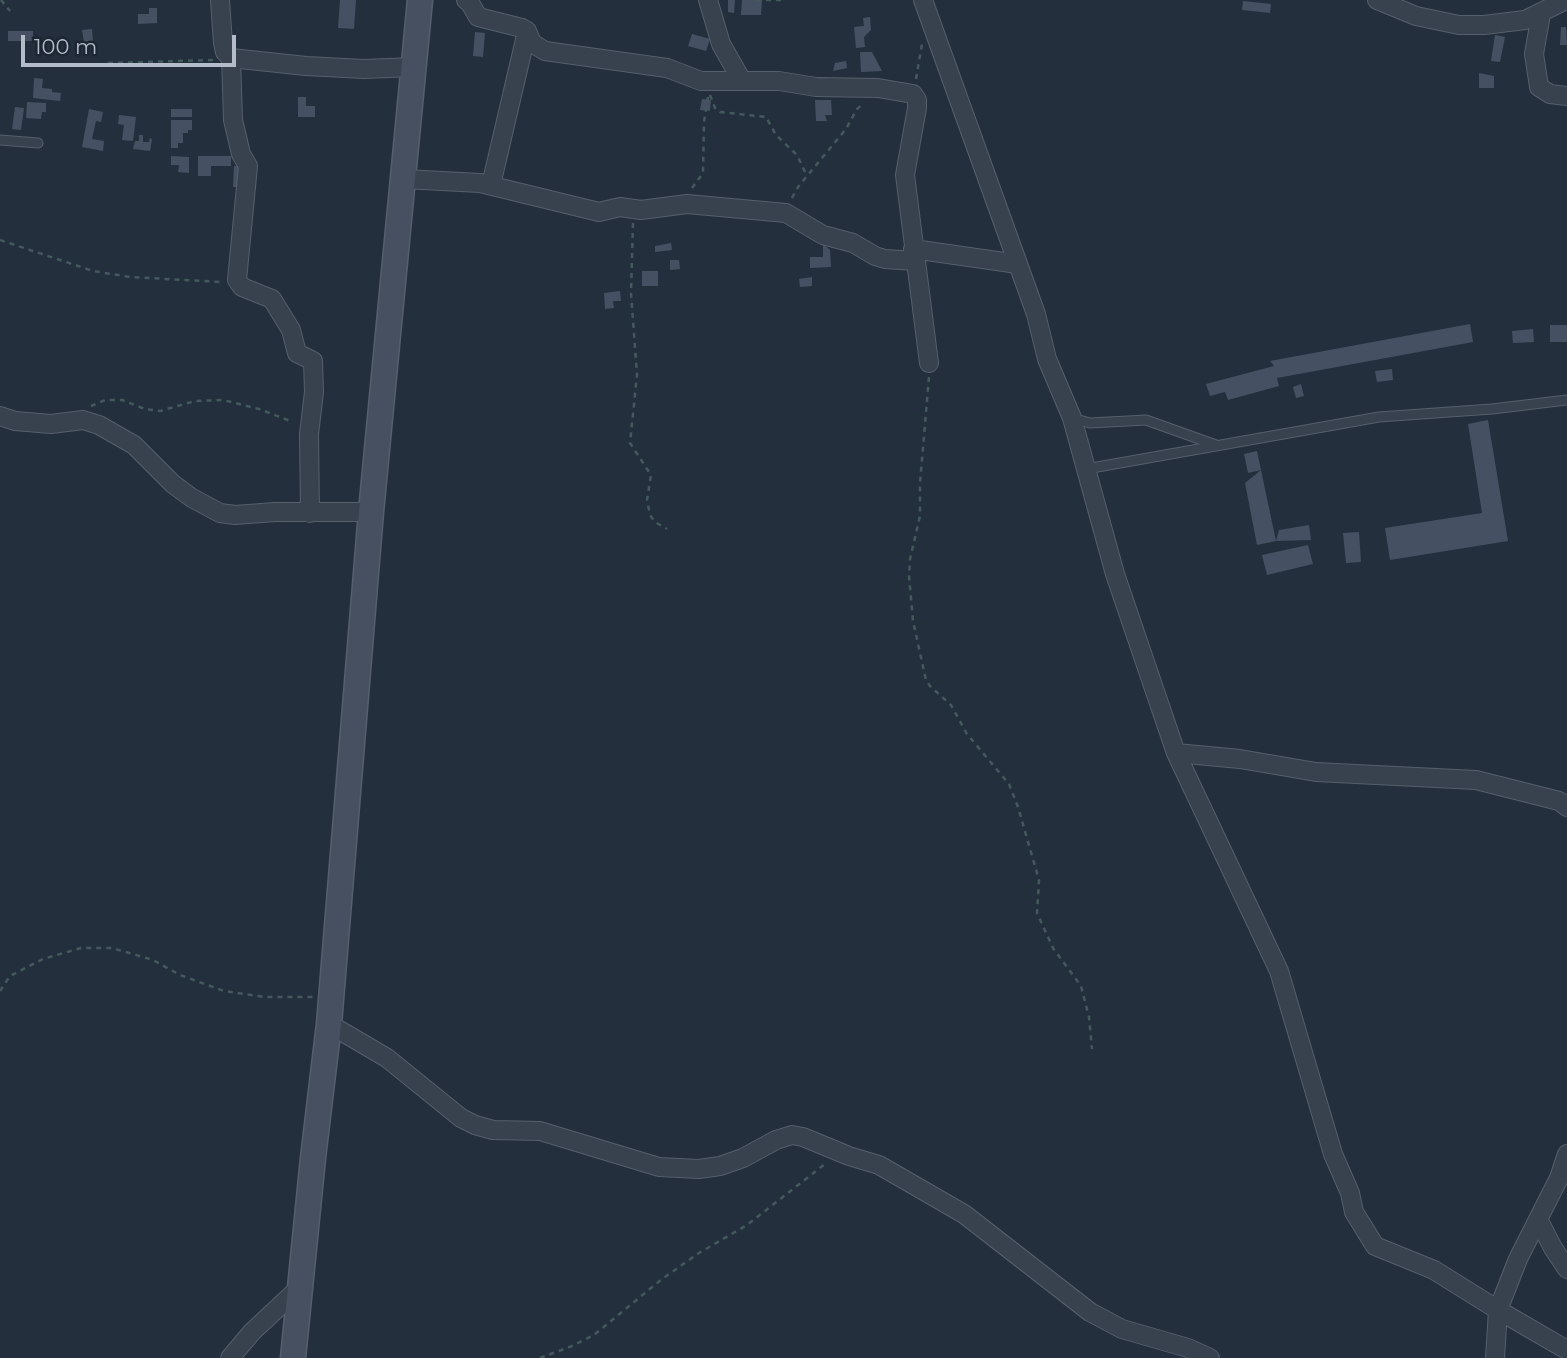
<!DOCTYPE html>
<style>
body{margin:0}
#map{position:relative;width:1567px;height:1358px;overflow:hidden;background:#242f3e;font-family:Montserrat,sans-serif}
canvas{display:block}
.scale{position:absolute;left:21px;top:35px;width:215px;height:32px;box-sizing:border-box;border:4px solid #b4bcc9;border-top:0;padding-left:9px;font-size:21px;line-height:24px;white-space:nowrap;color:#b4bcc9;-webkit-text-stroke:5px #1d2633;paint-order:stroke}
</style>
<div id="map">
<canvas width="1567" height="1358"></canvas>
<div class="scale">100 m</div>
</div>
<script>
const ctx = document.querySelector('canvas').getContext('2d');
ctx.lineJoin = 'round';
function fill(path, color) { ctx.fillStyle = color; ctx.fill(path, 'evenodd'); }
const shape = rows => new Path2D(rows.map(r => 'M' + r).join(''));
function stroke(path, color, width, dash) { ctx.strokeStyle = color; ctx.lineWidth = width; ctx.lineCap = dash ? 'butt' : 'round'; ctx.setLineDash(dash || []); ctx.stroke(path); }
const building = shape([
 [340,0,356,0,354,29,338,28],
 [728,0,735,0,734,13,728,12],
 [742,0,762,0,761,15,741,15],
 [1243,1,1271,4,1270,13,1242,10],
 [149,8,157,8,157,23,138,24,138,14,149,14],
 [870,17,871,30,864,37,865,47,856,48,854,27,864,26,863,18],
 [1561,27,1566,27,1567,45,1560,45],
 [92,29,93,41,84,42,82,30],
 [8,31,33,31,33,41,8,41],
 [475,32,485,33,483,57,473,56],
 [692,34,710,39,706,51,688,46],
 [1495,35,1505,37,1500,62,1491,61],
 [860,52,872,52,882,71,861,72],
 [846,61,847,68,833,71,835,63],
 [1479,73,1494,76,1494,88,1479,88],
 [34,78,43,79,42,88,52,89,52,92,61,93,60,101,33,98],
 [298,97,306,97,306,106,315,106,315,117,298,117],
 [702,99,711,100,710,111,700,110],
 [815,100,831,100,832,115,825,115,827,121,816,121],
 [27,102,46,103,46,112,42,112,41,119,26,118],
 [15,107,24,108,21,130,12,129],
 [89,109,103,112,101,122,96,121,92,139,104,141,103,151,82,147],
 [171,109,192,109,192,117,171,117],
 [119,115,136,117,133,141,122,140,124,125,118,124],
 [171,120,192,120,192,130,188,130,188,133,183,133,183,143,178,143,178,148,171,148],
 [139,135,143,135,143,142,149,142,150,138,152,139,150,151,133,149,135,141,139,141],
 [171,156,189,157,189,173,178,172,179,165,171,165],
 [198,156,231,156,231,166,211,166,211,176,198,176],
 [234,166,243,166,242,187,233,187],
 [671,243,672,250,655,252,655,246],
 [823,244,830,250,831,267,810,268,810,257,823,257],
 [670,260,679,260,680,269,670,270],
 [642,271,658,271,658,286,642,286],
 [812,277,812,286,800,287,799,279],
 [620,291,621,301,613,301,614,308,605,309,604,293],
 [1470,324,1473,342,1277,378,1279,386,1228,400,1225,392,1210,396,1206,384,1274,366,1270,361],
 [1550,325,1567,325,1567,342,1550,342],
 [1533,329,1534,342,1513,343,1512,331],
 [1392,369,1393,380,1377,382,1375,371],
 [1301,384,1304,396,1296,398,1293,387],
 [1488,420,1508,541,1390,560,1385,528,1482,513,1468,424],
 [1257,451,1261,470,1248,473,1244,454],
 [1261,470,1276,541,1257,545,1245,483],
 [1309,525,1311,540,1276,541,1279,530],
 [1359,532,1361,562,1346,563,1343,533],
 [1308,545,1313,564,1267,575,1262,555]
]);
const path = shape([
 [1,0,10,11],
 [756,0,785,0],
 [108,63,213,60],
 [916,79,922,44],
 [710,95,715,108,720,112,766,117,776,135,797,155,807,176],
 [692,188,703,173,704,122,708,97],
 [792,198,798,187,846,129,857,109,864,103],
 [633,223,631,293,637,375,630,443,651,475,647,500,650,515,655,522,667,529],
 [0,240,93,271,130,277,221,282],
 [929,377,920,483,920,516,910,559,909,576,913,621,926,680,930,686,951,705,967,734,1009,784,1018,807,1039,880,1037,913,1053,948,1081,986,1089,1017,1092,1049],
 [91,406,105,400,122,400,145,409,160,411,195,401,223,400,259,409,293,422],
 [0,991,10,976,43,959,81,948,112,948,153,960,180,975,224,991,264,997,313,997],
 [540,1358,572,1346,594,1335,662,1279,699,1253,747,1225,825,1164]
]);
const lane = shape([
 [0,140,38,143],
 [1072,418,1090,423,1146,420,1216,445],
 [1086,469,1379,417,1492,409,1567,400]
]);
const street = shape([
 [220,0,223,43,225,52,231,58,306,66,364,69,414,67],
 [466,0,470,3,478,17,522,28,527,31,532,43,545,51,667,68,701,81,779,81,816,87,878,88,913,94,917,100,917,108,905,175,929,363],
 [708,0,721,44,742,81],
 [923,0,1036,314,1047,359,1072,418,1115,574,1176,753,1279,971,1333,1154,1350,1193,1354,1212,1375,1246,1434,1270,1498,1310,1567,1350],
 [1377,0,1416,16,1459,25,1484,25,1525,20,1566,0],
 [1541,14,1534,54,1539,87,1550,94,1567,96],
 [231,58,233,120,241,154,248,166,237,280,242,287,272,299,291,330,297,353,313,361,314,392,309,434,310,513],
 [404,179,480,183,599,212,620,207,641,210,687,204,786,213,823,235,853,243,875,256,885,259,916,261],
 [491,185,527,31],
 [913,249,1018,264],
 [0,416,15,421,51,424,83,420,99,425,134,445,173,484,192,498,220,513,235,515,275,512,371,512],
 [1176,753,1240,759,1316,772,1476,780,1559,801,1567,807],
 [329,1024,387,1058,461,1118,475,1125,493,1130,540,1131,659,1167,699,1169,720,1166,743,1158,776,1140,792,1135,803,1137,849,1156,879,1165,964,1214,1090,1312,1122,1329,1188,1348,1210,1358],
 [1538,1219,1553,1248,1567,1269],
 [230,1358,252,1332,299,1288],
 [1495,1358,1498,1310,1518,1259,1559,1178,1567,1154]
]);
const secondary = shape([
 [293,1358,313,1158,329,1024,371,512,420,0]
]);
fill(building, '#455162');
stroke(lane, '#565f6c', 11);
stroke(street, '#565f6c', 20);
stroke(secondary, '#565f6c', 27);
stroke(path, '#44595c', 2.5, [5, 5]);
stroke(lane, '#38414e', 9);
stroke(street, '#38414e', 18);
stroke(secondary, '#465061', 24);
</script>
